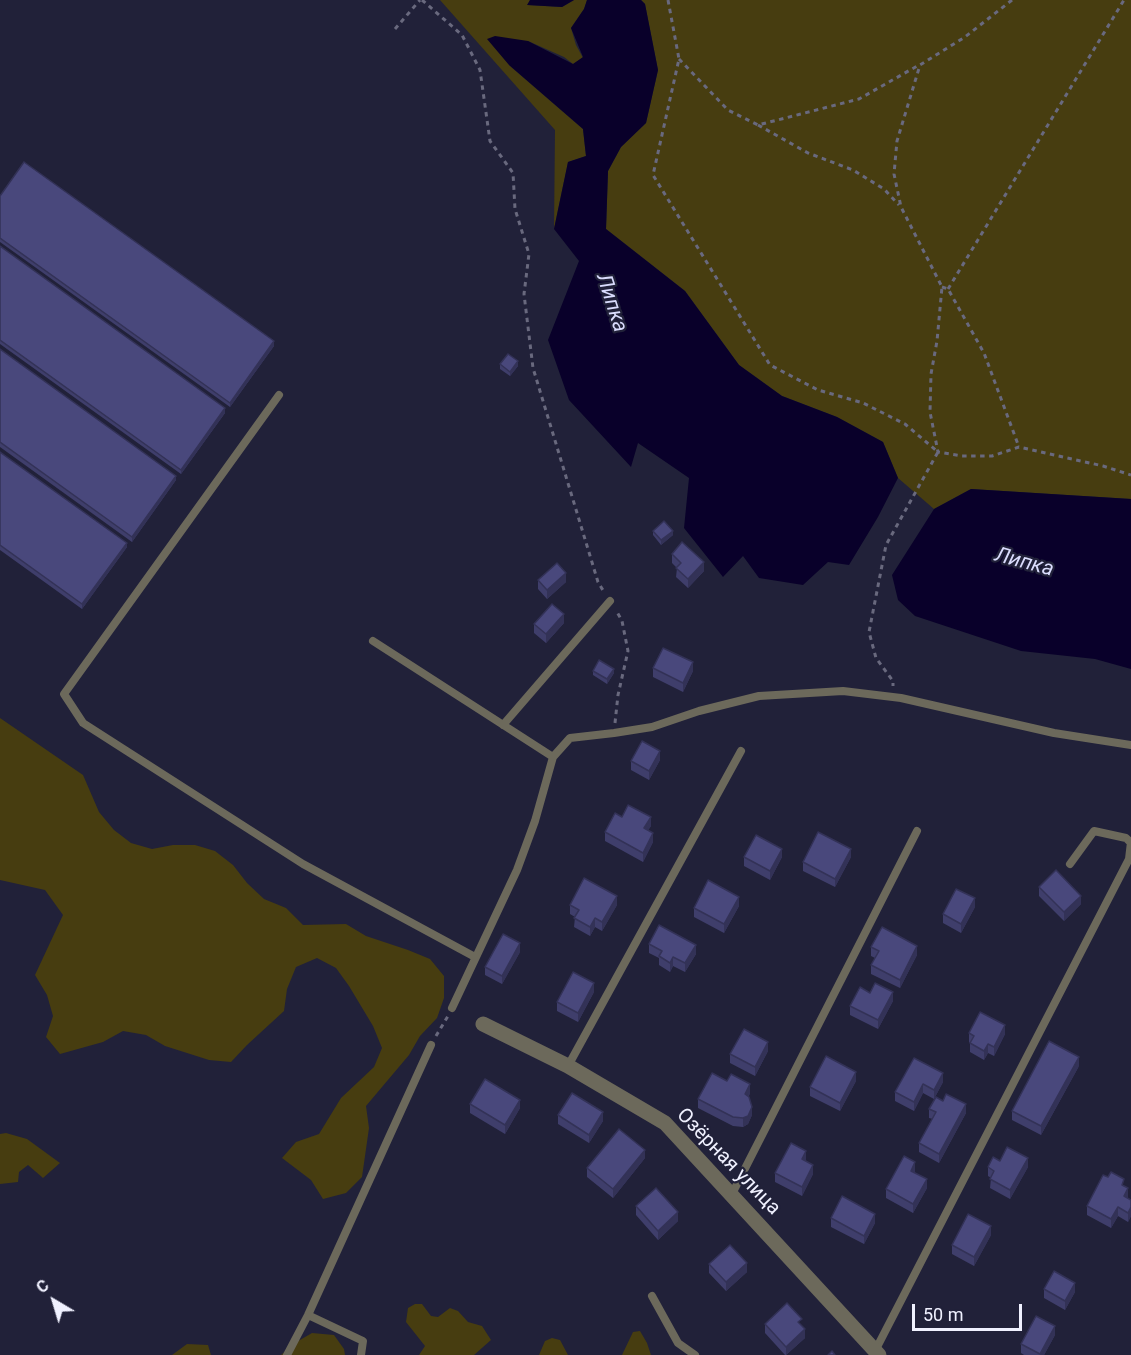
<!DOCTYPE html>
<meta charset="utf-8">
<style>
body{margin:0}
#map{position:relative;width:1131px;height:1355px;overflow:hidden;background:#212139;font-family:Roboto,sans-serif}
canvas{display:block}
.north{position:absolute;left:24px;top:1271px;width:60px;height:60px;-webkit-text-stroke:4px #212139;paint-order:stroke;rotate:322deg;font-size:16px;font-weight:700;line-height:24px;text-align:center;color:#f0f1ff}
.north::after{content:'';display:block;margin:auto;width:21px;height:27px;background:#f0f1ff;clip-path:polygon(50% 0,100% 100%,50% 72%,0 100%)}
.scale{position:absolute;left:912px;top:1304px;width:110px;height:27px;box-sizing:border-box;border:3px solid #f0f1ff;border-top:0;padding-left:8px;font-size:18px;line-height:21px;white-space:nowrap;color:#f0f1ff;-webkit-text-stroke:4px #212139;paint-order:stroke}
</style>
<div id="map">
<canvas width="1131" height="1355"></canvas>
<div class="north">С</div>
<div class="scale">50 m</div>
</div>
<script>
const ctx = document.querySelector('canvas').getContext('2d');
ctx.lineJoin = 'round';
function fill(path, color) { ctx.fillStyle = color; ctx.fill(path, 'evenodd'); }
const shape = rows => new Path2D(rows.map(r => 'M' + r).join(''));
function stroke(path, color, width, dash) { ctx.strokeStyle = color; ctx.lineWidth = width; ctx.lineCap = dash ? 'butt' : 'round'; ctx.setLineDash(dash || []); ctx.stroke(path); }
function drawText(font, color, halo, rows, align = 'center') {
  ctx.font = font + ' Roboto,sans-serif'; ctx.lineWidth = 4.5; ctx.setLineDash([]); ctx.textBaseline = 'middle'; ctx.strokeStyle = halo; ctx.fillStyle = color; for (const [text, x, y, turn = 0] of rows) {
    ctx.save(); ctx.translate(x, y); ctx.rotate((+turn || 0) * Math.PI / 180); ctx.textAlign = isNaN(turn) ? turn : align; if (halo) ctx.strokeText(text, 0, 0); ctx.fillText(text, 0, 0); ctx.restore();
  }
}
const green = shape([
 [440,0,530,0,528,5,562,7,574,0,587,0,584,9,571,28,576,45,583,58,573,64,564,57,528,41,509,65,583,129,586,156,568,162,554,229,555,130],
 [641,0,1131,0,1131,499,971,489,934,509,898,478,883,442,837,417,782,396,739,365,685,291,606,229,608,171,621,147,646,123,658,70,645,4],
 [0,718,83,775,99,812,114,830,131,843,152,849,173,845,195,845,215,851,233,865,247,883,264,899,286,908,303,925,346,924,366,936,408,950,430,959,444,976,444,998,437,1018,420,1036,409,1055,366,1106,369,1128,362,1177,346,1193,323,1199,311,1180,282,1158,296,1142,319,1134,341,1098,374,1067,382,1048,373,1026,349,986,336,968,317,958,296,967,287,989,284,1011,247,1045,231,1062,209,1060,165,1046,146,1035,123,1031,103,1042,60,1054,46,1037,53,1016,47,995,35,975,63,915,45,890,0,880],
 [6,1133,27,1139,60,1163,43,1178,28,1165,19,1172,18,1182,0,1184,0,1134],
 [415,1304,422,1304,431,1316,438,1317,450,1308,458,1311,468,1322,482,1326,491,1340,474,1355,419,1355,425,1346,406,1322,408,1308],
 [640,1331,647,1343,651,1355,622,1355,633,1332],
 [312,1333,334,1335,344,1349,345,1355,281,1355,293,1344],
 [552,1338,560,1340,568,1355,539,1355,545,1341],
 [187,1344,208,1345,211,1355,172,1355]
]);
const water = shape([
 [530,0,574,0,562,7,527,5],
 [587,0,641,0,645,4,658,70,646,123,621,147,608,171,606,229,685,291,739,365,782,396,837,417,883,442,898,478,878,517,849,565,828,562,803,585,759,578,743,556,723,577,684,528,689,478,638,443,631,467,569,400,548,340,579,261,554,229,568,162,586,156,583,129,509,65,487,39,495,36,528,41,573,64,583,57,571,28,584,9],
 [971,489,1131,499,1131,669,1095,659,1021,651,915,616,898,600,892,575,934,509]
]);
const path = shape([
 [422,0,462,35,480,70,490,141,513,173,515,209,529,254,524,294,533,368,598,582,604,592],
 [668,0,679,59,653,175,770,365,818,390,863,403,905,424,938,452,886,545,869,632,876,658,893,681,893,686],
 [1012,0,965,37,920,65,897,141,894,174,901,207,942,287,937,341,931,374,930,412,938,452,962,456,992,456,1019,447,1103,466,1131,475],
 [395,29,420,0],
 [679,59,728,110,758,125,859,99,919,65],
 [758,125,808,153,853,170,884,189,899,205],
 [942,287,948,289,984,353,1019,447],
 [948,289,1124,0],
 [615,723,618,695,628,651,622,621,616,610],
 [436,1036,448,1016]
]);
const service = shape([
 [279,395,64,694,83,723,303,864,475,957],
 [373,641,553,757],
 [503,725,610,601],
 [1070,864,1094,831,1126,838,1130,842],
 [452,1008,517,870,535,821,553,757,570,738,614,733,652,727,699,711,759,696,843,691,901,698,1054,733,1131,745],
 [568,1066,741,751],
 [732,1194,917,831],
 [652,1296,678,1343,695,1355],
 [308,1315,363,1341,361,1355],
 [875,1351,1129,859,1131,842],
 [287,1355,308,1315,431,1045]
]);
const minor = shape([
 [483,1024,568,1066,665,1123,879,1355]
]);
const wall = shape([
 [0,196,274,346,230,407,0,242],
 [0,246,225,413,181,474,0,344],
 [0,349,176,480,132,542,0,447],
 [500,364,518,366,510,376,500,369],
 [0,452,127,547,82,609,0,550],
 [653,531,673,535,661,545,653,535],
 [672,554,704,571,688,588,676,577,677,568,672,563],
 [538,580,566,582,547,599,538,589],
 [564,623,546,643,534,633,534,624],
 [653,668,693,671,683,692,653,677],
 [593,671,614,673,607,684,593,675],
 [660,760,649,780,631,770,631,761],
 [622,817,651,826,648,830,653,842,643,862,605,841,605,832],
 [744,857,782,857,770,880,744,866],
 [851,857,835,887,803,871,803,862],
 [1039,887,1081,904,1064,921,1039,896],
 [570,905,617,905,602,931,595,927,590,936,574,927,575,917,570,914],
 [739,906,724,933,694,917,694,908],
 [975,907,961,933,943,923,943,914],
 [649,944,696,954,685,972,673,966,670,972,659,965,659,958,649,953],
 [871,947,917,955,900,988,871,974,871,965,875,958,871,956],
 [520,952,502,984,485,975,485,967],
 [594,992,578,1022,557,1011,557,1002],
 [870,993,893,1001,878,1029,850,1015,850,1006],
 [969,1033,1005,1034,994,1056,988,1053,984,1060,970,1052,970,1043,969,1042],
 [768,1051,755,1076,730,1063,730,1054],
 [914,1058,943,1082,934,1099,923,1093,914,1111,895,1101,895,1092],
 [1079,1066,1041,1135,1012,1120,1012,1111],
 [856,1081,840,1111,810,1096,810,1087],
 [750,1093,749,1096,752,1115,748,1124,743,1127,733,1126,698,1108,698,1099],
 [470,1104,520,1108,505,1134,470,1113],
 [929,1109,966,1113,939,1163,919,1152,919,1143,933,1119,929,1118],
 [558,1115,603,1121,589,1143,558,1124],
 [645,1158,613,1198,587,1177,587,1168],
 [806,1160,806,1161,813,1174,802,1196,775,1182,775,1173],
 [1000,1161,1028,1167,1010,1199,990,1188,991,1178,988,1176,988,1167],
 [915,1171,915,1173,927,1188,913,1213,886,1198,886,1189],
 [1124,1186,1128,1198,1131,1200,1131,1216,1128,1222,1118,1216,1111,1228,1087,1215,1087,1206],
 [636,1206,678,1221,658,1240,636,1215],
 [831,1218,875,1223,864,1244,831,1227],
 [991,1235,974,1266,952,1254,952,1245],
 [709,1264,747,1272,726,1291,709,1273],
 [1044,1289,1075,1292,1065,1310,1044,1298],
 [765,1324,802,1326,805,1338,786,1355,785,1355,765,1333],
 [1055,1335,1044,1355,1024,1355,1021,1353,1021,1344]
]);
const shadedWall = shape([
 [274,341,274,346,230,407,230,403],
 [518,361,518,366,510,376,510,372],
 [225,408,225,413,181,474,181,470],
 [176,476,176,480,132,542,132,537],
 [673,531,673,535,661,545,661,540],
 [127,543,127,547,82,609,82,604],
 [704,562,704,571,688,588,688,579],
 [566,573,566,582,547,599,547,590],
 [564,614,564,623,546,643,546,634],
 [693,662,693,671,683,692,683,683],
 [614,669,614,673,607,684,607,679],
 [660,751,660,760,649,780,649,771],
 [651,817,651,826,644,837,644,828],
 [653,833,653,842,643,862,643,853],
 [782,849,782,857,770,880,770,871],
 [851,849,851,857,835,887,835,879],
 [617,896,617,905,602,931,602,922],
 [1081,896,1081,904,1064,921,1064,912],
 [739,897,739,906,724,933,724,924],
 [975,898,975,907,961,933,961,924],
 [595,918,595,927,590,936,590,927],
 [520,943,520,952,502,984,502,976],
 [696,945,696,954,685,972,685,963],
 [917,946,917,955,900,988,900,980],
 [673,957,673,966,670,972,670,963],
 [594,983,594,992,578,1022,578,1013],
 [893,992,893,1001,878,1029,878,1020],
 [1005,1025,1005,1034,994,1056,994,1047],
 [768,1042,768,1051,755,1076,755,1067],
 [988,1044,988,1053,984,1060,984,1051],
 [1079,1057,1079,1066,1041,1135,1041,1126],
 [856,1072,856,1081,840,1111,840,1103],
 [943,1073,943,1082,934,1099,934,1090],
 [750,1084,750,1093,745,1102,745,1094],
 [923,1084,923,1093,914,1111,914,1102],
 [520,1100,520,1108,505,1134,505,1125],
 [966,1104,966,1113,939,1163,939,1154],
 [752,1107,752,1115,748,1124,743,1127,743,1118],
 [603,1112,603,1121,589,1143,589,1135],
 [645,1150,645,1158,613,1198,613,1189],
 [806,1151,806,1160,802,1168,802,1159],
 [1028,1158,1028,1167,1010,1199,1010,1190],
 [915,1162,915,1171,911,1179,911,1171],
 [813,1165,813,1174,802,1196,802,1187],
 [927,1179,927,1188,913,1213,913,1204],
 [1128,1188,1128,1197,1124,1205,1124,1196],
 [1118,1207,1118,1216,1111,1228,1111,1219],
 [1131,1207,1131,1216,1128,1222,1128,1213],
 [678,1212,678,1221,658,1240,658,1231],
 [875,1214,875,1223,864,1244,864,1236],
 [991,1226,991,1235,974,1266,974,1257],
 [747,1263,747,1272,726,1291,726,1282],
 [1075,1283,1075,1292,1065,1310,1065,1301],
 [1055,1326,1055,1335,1044,1355,1040,1355],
 [805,1329,805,1338,786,1355,786,1347]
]);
const building = shape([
 [24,162,274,341,230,403,0,238,0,196,24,162],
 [0,246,225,408,181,470,0,340,0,246],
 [0,349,176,476,132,537,0,442,0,349],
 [508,354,518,361,510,372,500,364,508,354],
 [0,452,127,543,82,604,0,545,0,452],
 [664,521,673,531,661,540,653,531,664,521],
 [682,542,704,562,688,579,676,568,681,563,672,554,682,542],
 [557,563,566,573,547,590,538,580,557,563],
 [552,604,564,614,546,634,534,624,552,604],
 [663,648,693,662,683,683,653,668,663,648],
 [599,660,614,669,607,679,593,671,599,660],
 [642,741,660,751,649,771,631,761,642,741],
 [628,805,651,817,644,828,653,833,643,853,605,832,615,813,622,817,628,805],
 [818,832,851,849,835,879,803,862,818,832],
 [756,835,782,849,770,871,744,857,756,835],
 [1056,870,1081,896,1064,912,1039,887,1056,870],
 [584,878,617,896,602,922,595,918,590,927,574,918,579,910,570,905,584,878],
 [708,880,739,897,724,924,694,908,708,880],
 [956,889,975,898,961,924,943,914,956,889],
 [659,925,696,945,685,963,673,957,670,963,659,956,662,951,649,944,659,925],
 [882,927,917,946,900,980,871,965,879,951,871,947,882,927],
 [503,934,520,943,502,976,485,967,503,934],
 [573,972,594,983,578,1013,557,1002,573,972],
 [875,983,893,992,878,1020,850,1006,860,987,870,993,875,983],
 [980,1012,1005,1025,994,1047,988,1044,984,1051,970,1043,974,1036,969,1033,980,1012],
 [744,1029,768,1042,755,1067,730,1054,744,1029],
 [1049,1041,1079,1057,1041,1126,1012,1111,1049,1041],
 [826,1056,856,1072,840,1103,810,1087,826,1056],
 [914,1058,943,1073,934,1090,923,1084,914,1102,895,1092,914,1058],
 [712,1073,727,1081,731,1074,750,1084,745,1094,749,1097,752,1107,748,1116,743,1118,733,1117,698,1099,712,1073],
 [485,1079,520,1100,505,1125,470,1104,485,1079],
 [572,1093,603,1112,589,1135,558,1115,572,1093],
 [946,1094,966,1104,939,1154,919,1143,936,1112,929,1109,936,1097,943,1101,946,1094],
 [619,1129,645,1150,613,1189,587,1168,619,1129],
 [791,1143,806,1151,802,1159,813,1165,802,1187,775,1173,791,1143],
 [1007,1147,1028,1158,1010,1190,990,1179,994,1171,988,1167,993,1157,1000,1161,1007,1147],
 [904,1156,915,1162,911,1171,927,1179,913,1204,886,1189,904,1156],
 [1111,1172,1124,1179,1122,1185,1128,1188,1124,1196,1131,1200,1131,1207,1128,1213,1118,1207,1111,1219,1087,1206,1103,1175,1108,1177,1111,1172],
 [656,1188,678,1212,658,1231,636,1206,656,1188],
 [842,1196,875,1214,864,1236,831,1218,842,1196],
 [968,1214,991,1226,974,1257,952,1245,968,1214],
 [730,1245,747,1263,726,1282,709,1264,730,1245],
 [1054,1271,1075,1283,1065,1301,1044,1289,1054,1271],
 [787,1303,802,1319,798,1322,805,1329,786,1347,765,1324,787,1303],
 [1036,1316,1055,1326,1040,1354,1021,1344,1036,1316],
 [832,1351,835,1355,828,1355,832,1351]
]);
const streetNames = [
 ["Озёрная улица",728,1162,46]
];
const waterNames = [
 ["Липка",611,303,72],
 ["Липка",1024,563,15]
];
fill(green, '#473d10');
fill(water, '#09002a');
stroke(path, '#69697e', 3, [4.5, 4.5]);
stroke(service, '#6c695b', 8);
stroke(minor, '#6c695b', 15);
fill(wall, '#3f3e6b');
fill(shadedWall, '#333257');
fill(building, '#49487c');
stroke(building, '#333257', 1.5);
drawText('20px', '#f0f1ff', '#212139', streetNames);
drawText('italic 21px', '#dadcfd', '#212139', waterNames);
</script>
